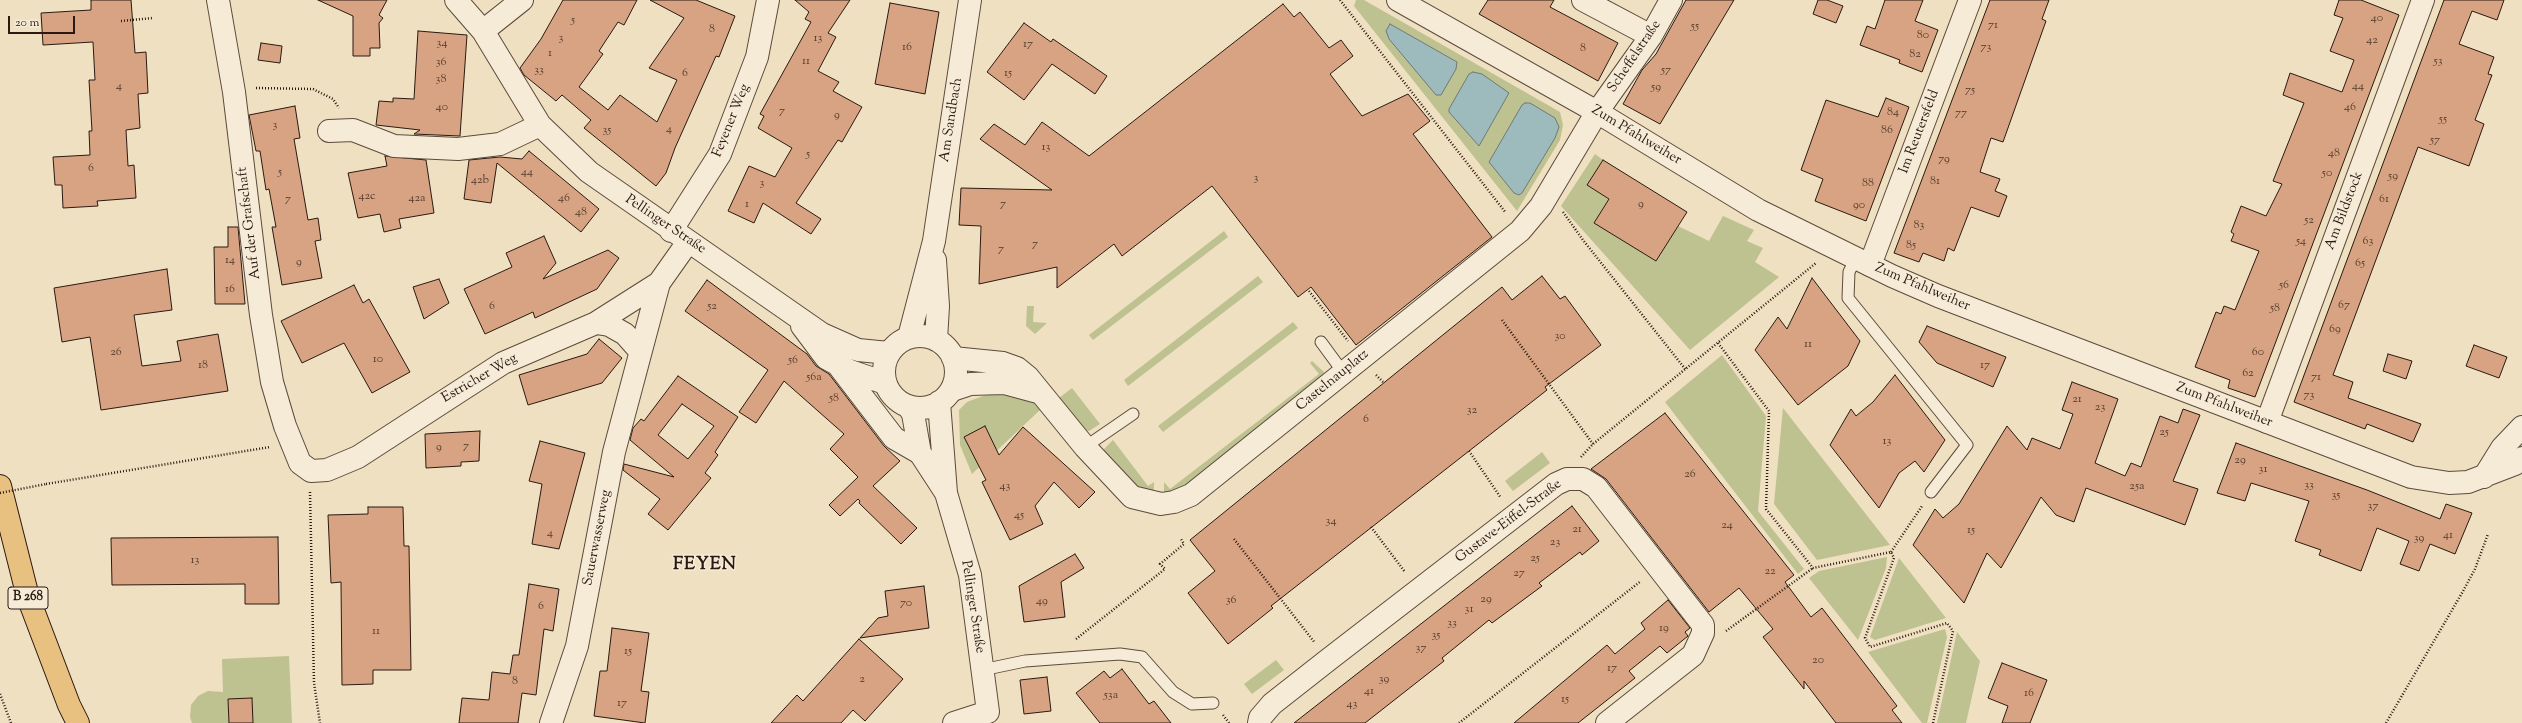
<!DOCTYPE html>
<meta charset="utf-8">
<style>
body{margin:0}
#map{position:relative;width:2522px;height:723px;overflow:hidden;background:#efe0c1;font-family:"Sorts Mill Goudy",serif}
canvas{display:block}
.scale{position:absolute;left:8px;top:16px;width:67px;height:18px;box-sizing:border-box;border:2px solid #2b1911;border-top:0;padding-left:5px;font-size:12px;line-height:14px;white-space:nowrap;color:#2b1911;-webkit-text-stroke:3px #f5ebd7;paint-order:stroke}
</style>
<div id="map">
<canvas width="2522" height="723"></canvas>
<div class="scale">20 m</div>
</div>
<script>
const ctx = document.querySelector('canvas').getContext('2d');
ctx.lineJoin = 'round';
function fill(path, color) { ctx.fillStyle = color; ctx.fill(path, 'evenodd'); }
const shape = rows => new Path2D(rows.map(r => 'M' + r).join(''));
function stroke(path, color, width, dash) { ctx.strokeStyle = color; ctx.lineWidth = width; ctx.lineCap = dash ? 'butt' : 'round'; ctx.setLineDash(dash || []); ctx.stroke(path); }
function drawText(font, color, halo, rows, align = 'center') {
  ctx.font = font + ' "Sorts Mill Goudy",serif'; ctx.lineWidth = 3; ctx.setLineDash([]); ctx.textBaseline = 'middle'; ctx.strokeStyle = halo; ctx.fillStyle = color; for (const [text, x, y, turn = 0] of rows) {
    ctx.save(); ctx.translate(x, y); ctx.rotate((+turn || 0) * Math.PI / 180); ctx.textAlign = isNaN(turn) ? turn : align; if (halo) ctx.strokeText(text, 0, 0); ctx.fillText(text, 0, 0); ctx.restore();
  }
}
const green = shape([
 [1356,0,1364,0,1560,112,1563,125,1560,140,1517,211,1354,6],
 [1595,154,1603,160,1587,185,1609,199,1594,223,1656,261,1678,226,1709,241,1723,216,1754,230,1747,241,1763,248,1755,262,1779,277,1690,350,1561,206],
 [1224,231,1228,237,1093,340,1089,335],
 [1258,276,1263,282,1128,386,1124,380],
 [1027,306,1034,306,1033,322,1047,323,1035,334,1026,326],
 [1293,322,1298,328,1163,432,1158,426],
 [1722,355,1766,416,1758,511,1804,569,1798,574,1665,402],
 [1312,361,1324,372,1322,381,1173,495,1155,498,1137,494,1127,485,1105,456,1104,449,1113,440,1148,486,1154,482,1154,495,1164,495,1164,482,1170,489,1319,374,1310,363],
 [1072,388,1100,424,1089,431,1084,430,1059,398],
 [1000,393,1022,398,1034,403,1040,410,972,474,960,445,959,410,967,402,983,396],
 [1783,408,1890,545,1817,560,1774,504],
 [1542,452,1550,463,1513,491,1505,481],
 [1887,557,1886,568,1858,640,1809,578,1819,571],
 [1899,558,1946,618,1875,640,1870,637],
 [1945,629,1947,637,1927,723,1922,723,1868,652],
 [1957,632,1980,661,1966,723,1937,723],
 [289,656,292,723,192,723,190,717,191,705,198,696,208,691,223,692,222,659],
 [1276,660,1284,670,1252,694,1244,684]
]);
const water = shape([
 [1390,24,1457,62,1456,69,1441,95,1436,95,1389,39,1386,31,1390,24],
 [1473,72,1482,74,1509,93,1479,146,1449,112,1449,109,1469,74,1473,72],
 [1525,103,1530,103,1555,118,1559,127,1555,138,1522,193,1519,195,1514,193,1489,162,1522,105,1525,103]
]);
const building = shape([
 [91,0,131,0,135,53,146,52,148,93,138,94,140,128,126,130,128,166,134,165,136,198,97,201,98,206,63,208,62,185,55,185,53,157,90,155,89,131,92,131,89,80,95,80,93,42,43,45,41,13,91,10,91,0],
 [318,0,387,0,379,15,383,18,379,23,380,48,370,48,370,56,353,56,353,16,318,0],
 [563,0,637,0,624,25,618,22,599,51,603,54,579,87,608,110,620,95,657,122,677,80,649,68,684,18,650,0,696,0,735,16,719,57,716,56,675,148,666,173,656,186,584,128,591,120,562,95,556,101,524,75,520,68,541,39,563,0],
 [795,0,850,0,828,33,836,37,818,71,839,82,833,91,862,107,842,142,838,140,796,203,821,219,811,234,763,203,754,223,728,211,749,166,775,177,792,148,758,128,764,116,760,114,811,22,805,19,809,12,795,0],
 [1488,0,1554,0,1550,7,1618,43,1598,81,1479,14,1488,0],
 [1686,0,1734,0,1660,124,1623,104,1642,70,1656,54,1686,0],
 [1818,0,1827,0,1843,6,1836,23,1813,14,1818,0],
 [1885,0,1923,0,1915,21,1938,30,1922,72,1899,63,1900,60,1860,45,1867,26,1875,29,1885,0],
 [1990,0,2049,0,2042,19,2046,21,2003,142,1991,138,1980,172,2000,179,1995,191,2007,196,1999,217,1971,207,1954,251,1948,248,1944,261,1923,253,1919,262,1894,253,1990,0],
 [2339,0,2361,0,2399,15,2255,397,2228,388,2230,380,2195,367,2216,312,2221,314,2224,306,2235,310,2259,251,2231,241,2234,234,2231,232,2241,206,2266,216,2282,184,2273,181,2304,103,2283,95,2290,73,2342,92,2354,60,2330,51,2343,18,2334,15,2339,0],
 [2444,0,2504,0,2497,20,2472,11,2459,44,2494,57,2488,74,2492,75,2475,120,2484,124,2469,166,2418,147,2333,375,2353,382,2348,398,2421,424,2413,442,2367,424,2365,429,2294,402,2444,0],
 [890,3,939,12,925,94,875,84,890,3],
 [1283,4,1294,17,1300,12,1329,48,1341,40,1353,56,1330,74,1362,116,1408,94,1430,121,1413,134,1492,237,1356,345,1311,287,1298,297,1212,186,1122,256,1114,244,1057,288,1057,267,979,284,981,226,959,225,961,188,1052,190,980,139,994,124,1025,145,1042,122,1089,156,1283,4],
 [1024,23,1051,42,1053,39,1107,76,1095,94,1052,64,1024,100,987,72,1024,23],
 [418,31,467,35,460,136,414,134,420,130,376,125,379,101,393,102,393,98,414,99,418,31],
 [261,43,282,46,280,63,258,60,261,43],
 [1886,98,1909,107,1866,221,1815,201,1823,179,1801,170,1826,100,1878,117,1886,98],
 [295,106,300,138,294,139,308,220,318,218,321,240,315,241,322,278,282,285,272,227,276,227,269,189,266,190,260,151,256,151,249,115,295,106],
 [529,151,599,209,581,232,497,163,491,203,464,199,469,160,500,157,522,159,529,151],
 [385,156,426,160,434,213,399,219,401,228,384,232,380,214,358,218,348,173,387,166,385,156],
 [1603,160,1687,212,1656,261,1594,223,1609,199,1587,185,1603,160],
 [228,227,238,227,245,304,215,304,214,247,228,247,228,227],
 [544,236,556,263,543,279,608,250,619,258,597,289,535,318,533,312,485,334,464,289,512,267,506,253,544,236],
 [167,269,172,310,134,315,142,366,181,361,177,341,218,334,228,391,101,410,90,337,62,342,54,288,167,269],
 [1542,276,1560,299,1565,296,1601,345,1545,387,1547,390,1271,606,1273,608,1228,644,1188,593,1215,571,1190,540,1502,287,1512,300,1542,276],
 [1812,278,1860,341,1848,366,1798,405,1755,350,1778,317,1787,329,1812,278],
 [439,279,449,303,424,319,413,287,439,279],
 [707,280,807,354,816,366,829,374,884,446,900,461,873,486,917,528,901,544,859,503,860,501,858,499,840,516,829,505,858,477,830,449,844,434,784,381,756,423,739,412,768,370,685,311,707,280],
 [354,285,363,303,369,299,410,372,372,393,344,343,302,363,281,321,354,285],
 [1927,326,2006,357,1993,387,1937,363,1919,342,1927,326],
 [599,339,622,358,602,383,528,405,519,375,587,354,599,339],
 [2474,345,2507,357,2499,378,2466,366,2474,345],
 [2388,354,2412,361,2406,379,2383,371,2388,354],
 [1895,375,1945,440,1924,472,1915,461,1899,473,1879,508,1830,445,1851,409,1856,416,1873,402,1895,375],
 [678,376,738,417,715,452,718,455,705,473,711,478,668,530,648,514,660,499,623,470,624,464,674,477,630,440,633,428,641,419,644,421,678,376],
 [682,404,714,426,688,459,658,435,682,404],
 [2072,382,2118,399,2095,463,2125,476,2131,463,2141,467,2160,416,2178,423,2183,409,2200,415,2173,481,2198,489,2185,525,2086,488,2074,522,2056,515,2041,497,2001,568,1987,553,1964,603,1913,545,1935,509,1943,518,1959,504,2007,426,2027,450,2032,438,2060,449,2073,414,2062,410,2072,382],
 [1665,413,1794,575,1785,582,1811,617,1822,608,1897,706,1892,710,1902,723,1836,723,1804,681,1804,689,1763,637,1773,629,1739,588,1709,612,1606,479,1591,469,1665,413],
 [985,426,999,455,1023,427,1095,492,1079,508,1054,482,1035,506,1043,524,1010,540,982,482,986,480,964,437,985,426],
 [480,431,479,461,461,462,461,466,426,468,425,434,480,431],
 [540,441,585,453,559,549,532,544,542,484,529,481,540,441],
 [2236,443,2367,490,2440,519,2446,504,2472,513,2455,554,2430,544,2419,571,2400,564,2409,541,2377,528,2361,571,2319,555,2321,550,2295,541,2309,501,2251,483,2245,501,2217,493,2236,443],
 [1572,506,1599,541,1582,555,1580,552,1539,583,1542,586,1492,623,1489,620,1442,658,1444,661,1365,723,1294,723,1572,506],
 [368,507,403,507,404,546,409,546,411,670,373,670,373,684,342,685,341,582,331,583,328,515,368,514,368,507],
 [278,537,279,604,245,604,245,584,112,585,111,538,278,537],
 [1075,554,1084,568,1061,582,1065,617,1024,622,1019,586,1075,554],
 [529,584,559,589,553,631,544,629,536,695,522,693,518,723,459,723,462,698,489,700,492,672,510,674,513,655,519,655,529,584],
 [924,586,929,628,860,638,878,618,888,616,885,591,924,586],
 [1668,600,1690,628,1685,632,1688,636,1667,653,1660,646,1629,671,1635,678,1578,723,1514,723,1607,645,1615,654,1645,629,1641,623,1668,600],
 [612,628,649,633,641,691,649,692,645,723,594,716,600,671,607,671,612,628],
 [859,639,903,679,865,721,853,710,841,723,771,723,797,695,803,701,859,639],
 [2002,663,2047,680,2030,723,2002,723,2008,706,1988,698,2002,663],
 [1122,669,1149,704,1154,701,1171,723,1100,723,1076,693,1104,671,1110,678,1122,669],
 [1047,677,1051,711,1024,714,1020,680,1047,677],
 [252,698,253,723,229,723,228,699,252,698]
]);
const path = shape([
 [1340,0,1506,213],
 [121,21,153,18],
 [256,88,313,89,333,99,339,108],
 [1563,212,1583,240,1686,370],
 [1309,291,1348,341],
 [1502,320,1593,444],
 [1718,343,1769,411,1766,509,1813,568,1891,552,1894,558,1865,638,1870,647,1947,623,1953,631,1933,723],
 [1376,375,1383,382],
 [1469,451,1501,498],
 [1581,457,1593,444,1816,263],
 [46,484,270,447],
 [310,492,314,683,320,723],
 [1371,527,1405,572],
 [1234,539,1315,643],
 [1891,552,1922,506],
 [1726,631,1813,568],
 [1076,639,1165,569,1160,564,1184,544,1181,539],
 [0,694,11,723],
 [1223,715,1229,723],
 [1459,723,1641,581],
 [2386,723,2462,593,2475,569,2488,534]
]);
const service = shape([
 [1856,258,1849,272,1848,298,1967,445,1931,492],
 [1321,342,1343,372],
 [1085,447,1133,414],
 [982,670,1025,661,1120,654,1142,657,1173,692,1192,704,1213,703]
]);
const minor = shape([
 [218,0,234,92,261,315,272,382,285,426,300,463,311,471,327,470,358,457,503,363,596,323,659,283,688,242],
 [456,0,483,31,540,125,589,172,822,334,858,350,889,353],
 [1583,0,1651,36],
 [483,31,522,0],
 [329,131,353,130,394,146,458,149,500,144,540,125],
 [671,231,720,154,757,57,768,0],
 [1870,265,1970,0],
 [596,323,609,325,625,334,640,351],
 [802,326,826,358,850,371,885,383],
 [953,358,1003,363,1017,368,1028,377,1085,447,1132,497,1161,504,1174,502,1191,495,1520,231,1541,206,1597,112,1651,36,1671,0],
 [838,365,894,438,920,453],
 [952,390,970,384,1004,383,1041,393],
 [2267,422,2423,0],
 [551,723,577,646,614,452,659,283],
 [1259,723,1260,718,1272,704,1328,660,1556,484,1567,479,1583,479,1596,487,1703,625,1703,633,1693,655,1607,723]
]);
const tertiary = shape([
 [1398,0,1597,112,1758,210,1892,276,1938,296,2411,477,2449,483,2468,482,2515,464,2522,458],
 [935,260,938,306,936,340],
 '884 372a36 36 0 1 1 72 0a36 36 0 1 1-72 0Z',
 [909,337,934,241,970,0],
 [939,402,946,493,970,575,988,712,954,723],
 [908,406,913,414,920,453,946,493],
 [2484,477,2502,448,2522,427]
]);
const primary = shape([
 [0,486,28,597,69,705,78,723]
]);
const pathBridge = shape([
 [0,493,46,484]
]);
const numberNames = [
 ["40",2377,19],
 ["5",573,21],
 ["71",1993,26],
 ["55",1695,27],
 ["8",712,30],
 ["80",1923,36],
 ["3",561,39],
 ["13",818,39],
 ["42",2372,41],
 ["34",442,44],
 ["17",1028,45],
 ["16",907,48],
 ["73",1986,48],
 ["8",1583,49],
 ["1",550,54],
 ["82",1915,55],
 ["11",806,62],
 ["53",2438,62],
 ["36",441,63],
 ["33",539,71],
 ["57",1666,71],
 ["6",685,74],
 ["15",1008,74],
 ["38",441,80],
 ["4",119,87],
 ["44",2358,87],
 ["59",1656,88],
 ["75",1970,91],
 ["40",442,108],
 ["46",2350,108],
 ["7",782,112],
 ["84",1893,113],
 ["77",1961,114],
 ["9",837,116],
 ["55",2443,120],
 ["3",275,126],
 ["4",669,130],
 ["35",607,131],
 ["86",1887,131],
 ["57",2435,141],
 ["13",1046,148],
 ["48",2334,154],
 ["5",808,155],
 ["79",1944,160],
 ["6",91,169],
 ["5",280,173],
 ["44",527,173],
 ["50",2327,174],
 ["59",2393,177],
 ["3",1256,179],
 ["42b",480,181],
 ["81",1935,182],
 ["3",762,184],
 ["88",1868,184],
 ["42c",367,197],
 ["42a",417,199],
 ["46",564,199],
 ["7",288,200],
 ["61",2384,200],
 ["1",747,205],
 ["7",1003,205],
 ["9",1641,205],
 ["90",1859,206],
 ["48",581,213],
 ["52",2309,221],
 ["83",1919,226],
 ["54",2301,242],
 ["63",2368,242],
 ["7",1035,245],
 ["85",1911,246],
 ["7",1001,250],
 ["14",230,261],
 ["9",299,263],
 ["65",2360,264],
 ["56",2284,286],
 ["16",230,290],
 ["67",2344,306],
 ["6",492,307],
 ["52",712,307],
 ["58",2275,309],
 ["69",2335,330],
 ["30",1560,337],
 ["11",1808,345],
 ["26",116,353],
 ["60",2258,353],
 ["10",378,360],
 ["56",793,361],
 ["18",203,366],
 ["17",1985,366],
 ["62",2248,374],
 ["56a",814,378],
 ["71",2316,378],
 ["73",2309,396],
 ["58",834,399],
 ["21",2077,400],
 ["23",2100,408],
 ["32",1472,411],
 ["6",1366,420],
 ["25",2164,433],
 ["13",1887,442],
 ["7",466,447],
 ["9",439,448],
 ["29",2240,461],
 ["31",2263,470],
 ["26",1690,475],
 ["33",2309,486],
 ["43",1005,487],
 ["25a",2137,487],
 ["35",2336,496],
 ["37",2373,507],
 ["45",1019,516],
 ["34",1331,522],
 ["24",1727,526],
 ["21",1577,530],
 ["15",1971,531],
 ["4",550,534],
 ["41",2448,536],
 ["39",2419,539],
 ["23",1555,543],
 ["25",1535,559],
 ["13",195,561],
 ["22",1770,572],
 ["27",1519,574],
 ["29",1486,600],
 ["36",1231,601],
 ["49",1042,602],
 ["70",906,604],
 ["6",541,607],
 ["31",1469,610],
 ["33",1452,624],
 ["19",1664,629],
 ["11",376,632],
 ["35",1436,636],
 ["37",1421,649],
 ["15",628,652],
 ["20",1818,661],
 ["17",1612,669],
 ["2",862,680],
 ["39",1384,680],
 ["8",515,682],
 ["41",1369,692],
 ["16",2029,694],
 ["53a",1111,696],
 ["15",1565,700],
 ["17",622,704],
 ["43",1352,705]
];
const shields = [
 [28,598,40]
];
const shieldNames = [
 ["B 268",28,598]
];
const streetNames = [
 ["Scheffelstraße",1635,57,-56],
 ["Am Sandbach",952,120,-81],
 ["Feyener Weg",732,121,-68],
 ["Im Reutersfeld",1920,132,-69],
 ["Zum Pfahlweiher",1636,136,31],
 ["Am Bildstock",2345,211,-69],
 ["Auf der Grafschaft",250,223,-97],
 ["Pellinger Straße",665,225,34],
 ["Zum Pfahlweiher",1922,288,23],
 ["Estricher Weg",480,379,-30],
 ["Castelnauplatz",1333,381,-39],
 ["Zum Pfahlweiher",2224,406,21],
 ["Gustave-Eiffel-Straße",1509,522,-37],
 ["Sauerwasserweg",598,538,-79],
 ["Pellinger Straße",972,607,81]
];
const districtNames = [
 ["FEYEN",705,566]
];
fill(green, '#bec190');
fill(water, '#9dbbbc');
stroke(water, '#6f7a78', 1);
fill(building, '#d7a382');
stroke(building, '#2b1911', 1);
stroke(service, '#5c4b3d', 13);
stroke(minor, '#5c4b3d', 24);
stroke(tertiary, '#5c4b3d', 24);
stroke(primary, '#2b1911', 24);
stroke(path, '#2b1911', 2.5, [1, 2]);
stroke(service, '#f5ebd7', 11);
stroke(minor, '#f5ebd7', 22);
stroke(tertiary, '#f5ebd7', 22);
stroke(primary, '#e8c080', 22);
stroke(pathBridge, '#2b1911', 2.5, [1, 2]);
drawText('12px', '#563c2d', null, numberNames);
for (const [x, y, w] of shields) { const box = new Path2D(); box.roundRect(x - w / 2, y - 11, w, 22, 3); ctx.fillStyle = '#f5ebd7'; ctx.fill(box); stroke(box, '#2b1911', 1); }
drawText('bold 13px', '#2b1911', null, shieldNames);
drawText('14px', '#2b1911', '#f5ebd7', streetNames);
ctx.letterSpacing = '1px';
drawText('bold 18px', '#2b1911', '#f5ebd7', districtNames);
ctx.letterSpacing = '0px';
</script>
